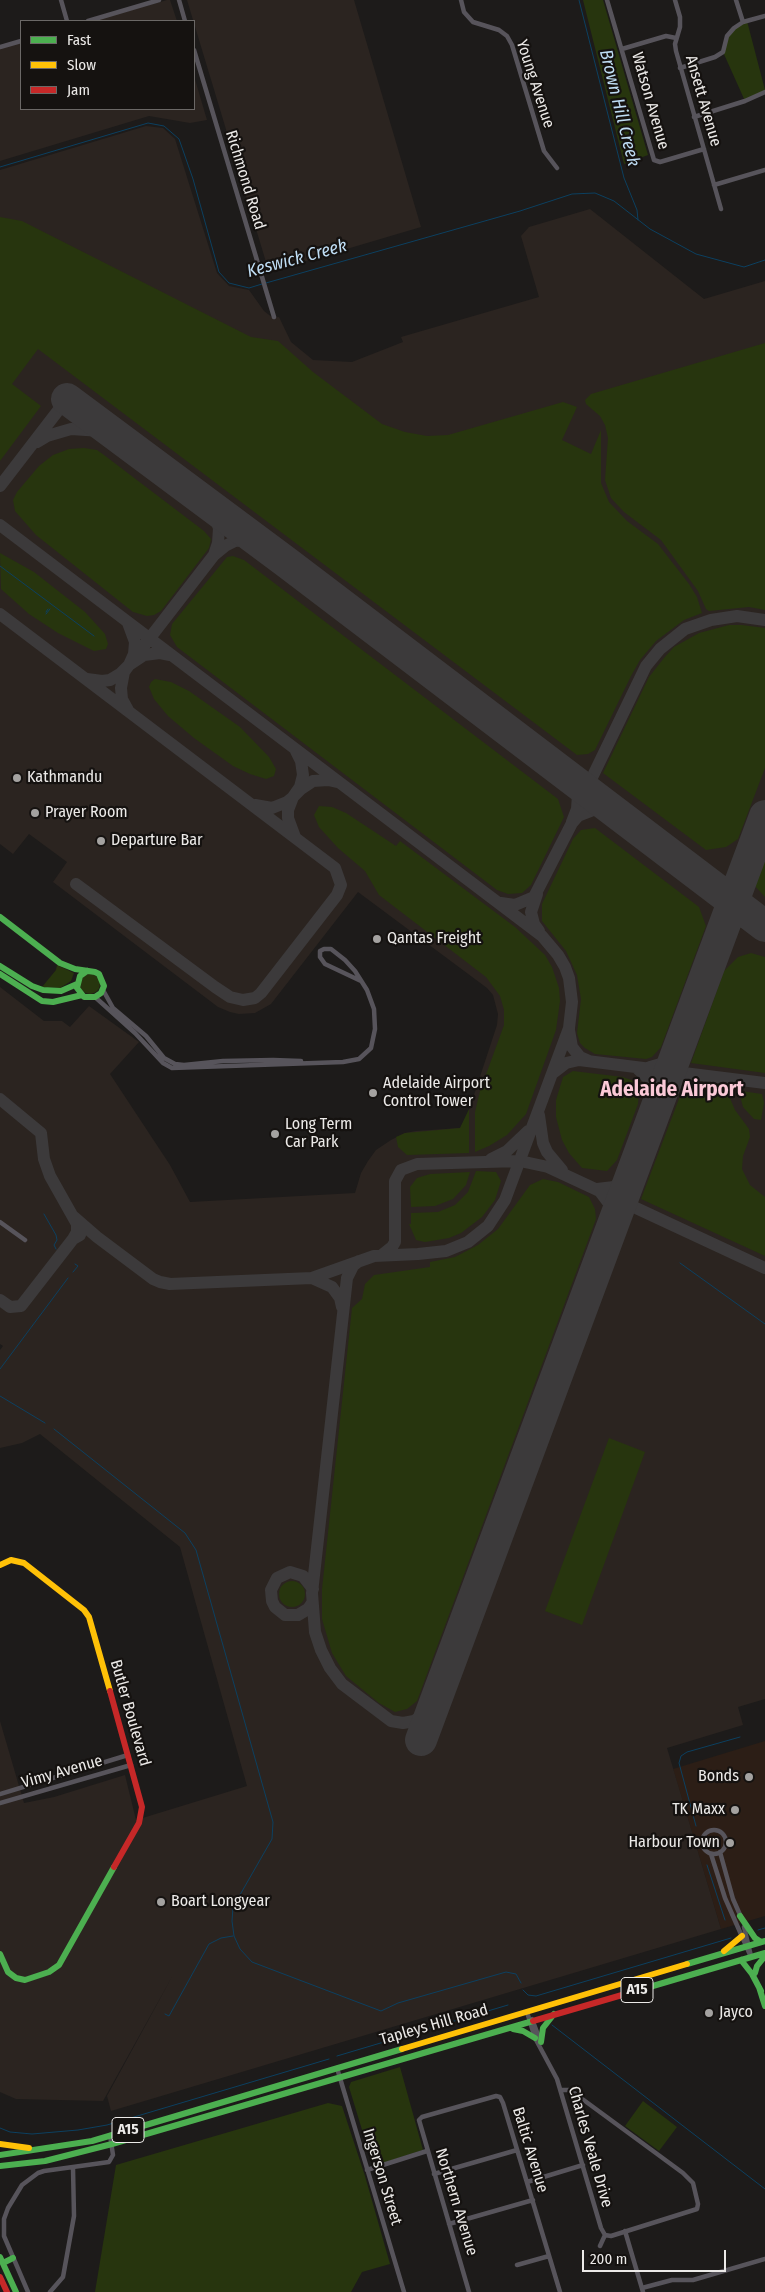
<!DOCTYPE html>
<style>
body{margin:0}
#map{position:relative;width:765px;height:2292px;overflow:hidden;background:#1d1b1a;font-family:"Fira Sans Condensed",sans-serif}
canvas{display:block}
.legend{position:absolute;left:20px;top:20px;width:175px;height:90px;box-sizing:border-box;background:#151210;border:1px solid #6b6866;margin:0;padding:6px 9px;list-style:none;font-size:15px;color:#eceae8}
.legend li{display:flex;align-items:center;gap:10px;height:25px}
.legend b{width:25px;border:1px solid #6b6866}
.scale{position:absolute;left:582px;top:2250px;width:144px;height:22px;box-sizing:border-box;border:2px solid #eceae8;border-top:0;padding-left:6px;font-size:15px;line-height:18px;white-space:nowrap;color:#eceae8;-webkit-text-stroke:4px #151210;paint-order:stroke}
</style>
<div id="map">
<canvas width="765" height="2292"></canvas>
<ul class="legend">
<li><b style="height:6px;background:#4caf50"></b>Fast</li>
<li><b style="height:6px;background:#ffc107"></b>Slow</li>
<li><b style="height:6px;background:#c62828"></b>Jam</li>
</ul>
<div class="scale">200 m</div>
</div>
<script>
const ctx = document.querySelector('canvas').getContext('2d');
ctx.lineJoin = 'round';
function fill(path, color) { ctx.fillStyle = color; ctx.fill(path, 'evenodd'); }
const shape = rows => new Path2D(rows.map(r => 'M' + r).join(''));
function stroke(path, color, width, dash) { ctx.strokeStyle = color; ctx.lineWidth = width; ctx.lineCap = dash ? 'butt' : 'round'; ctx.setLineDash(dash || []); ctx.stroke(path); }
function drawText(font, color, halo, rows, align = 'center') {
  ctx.font = font + ' "Fira Sans Condensed",sans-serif'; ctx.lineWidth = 4.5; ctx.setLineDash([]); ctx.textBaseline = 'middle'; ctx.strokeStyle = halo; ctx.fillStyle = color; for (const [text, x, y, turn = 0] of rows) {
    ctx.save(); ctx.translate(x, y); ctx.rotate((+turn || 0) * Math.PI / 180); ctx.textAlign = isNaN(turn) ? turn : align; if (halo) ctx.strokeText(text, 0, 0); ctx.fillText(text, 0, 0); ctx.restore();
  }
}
const commercial = shape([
 [765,1741,765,1916,721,1929,673,1769]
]);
const built = shape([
 [167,0,170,0,177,21,92,21],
 [187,0,354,0,421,227,269,272],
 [21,42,21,109,194,109,194,76,207,120,190,123,149,116,0,161,0,48],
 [146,126,163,128,175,139,217,273,229,286,249,290,264,311,273,318,279,317,291,342,313,360,352,362,403,342,401,337,539,297,521,236,529,227,590,209,704,299,765,281,765,1699,738,1707,743,1725,667,1748,721,1929,111,2111,107,2096,173,1975,103,2101,16,2099,0,2092,0,1721,24,1803,54,1797,125,1775,136,1820,247,1786,180,1547,40,1434,22,1443,0,1448,0,1350,3,1346,0,1344,0,987,44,1021,62,1021,70,1027,89,1006,139,1042,110,1074,170,1165,190,1202,355,1193,361,1173,368,1161,376,1150,391,1140,405,1133,416,1131,460,1128,468,1113,497,1025,498,1014,493,995,487,988,358,892,271,1004,255,1013,239,1014,230,1012,218,1007,53,882,67,862,29,834,13,854,0,844,0,170]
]);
const green = shape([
 [583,0,603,0,648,155,624,164],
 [747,21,765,90,745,101,723,52,727,36,734,28],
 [0,217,22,221,251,337,278,341,313,372,382,424,405,432,427,436,448,435,563,402,577,407,562,440,591,454,601,430,601,483,609,502,627,521,658,544,689,584,697,597,702,613,684,620,656,641,640,660,631,676,595,750,588,754,577,755,38,349,12,384,41,406,0,461],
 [765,343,765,610,749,607,709,611,706,609,698,591,661,540,624,512,611,498,605,480,608,438,605,425,600,416,586,404,585,400,591,394],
 [84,448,97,450,104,455,204,531,211,539,209,548,161,611,154,615,147,616,133,612,36,535,15,511,13,500,17,492,39,466,53,455,69,449],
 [0,553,34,572,85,612,105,634,108,644,106,649,94,651,58,633,29,614,1,589],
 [233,556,244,560,558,799,564,817,531,885,522,893,508,894,497,890,177,647,170,635,172,624,227,557],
 [729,625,742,625,765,628,765,768,738,839,726,847,706,850,603,773,649,677,664,658,674,647,699,633],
 [155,679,171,682,189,691,240,727,269,757,276,769,274,776,266,779,250,774,233,766,194,738,168,716,154,699,149,687,151,682],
 [319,806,332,807,346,813,396,846,400,841,515,927,545,955,552,967,559,988,560,1001,556,1030,526,1114,507,1135,489,1146,475,1152,475,1112,480,1091,504,1025,504,1010,500,996,486,977,379,895,365,871,338,848,319,827,314,815],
 [595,828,699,907,706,926,661,1047,652,1057,646,1059,595,1054,585,1048,580,1043,577,1033,581,999,577,975,566,951,542,921,542,904,573,839,581,830],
 [765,859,765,897,755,886],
 [751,953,765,957,765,1073,691,1063,724,971,738,957],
 [57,965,74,973,71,981,60,988,42,987,56,970],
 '80 984a10 10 0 1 1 20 0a10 10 0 1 1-20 0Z',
 [573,1071,623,1077,634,1081,639,1091,638,1104,617,1160,607,1171,582,1168,569,1153,562,1140,556,1117,556,1100,563,1077],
 [685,1083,726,1089,735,1110,749,1129,750,1137,743,1156,742,1169,750,1185,765,1197,765,1256,641,1199],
 [741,1091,762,1094,764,1103,761,1120,754,1119,743,1107,740,1096],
 [469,1109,469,1153,407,1155,398,1147,396,1137,405,1133,460,1128],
 [476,1171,496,1172,501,1181,495,1200,482,1217,461,1233,449,1238,425,1242,416,1240,409,1224,411,1224,411,1213,438,1212,455,1205,468,1192],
 [470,1172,466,1185,453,1199,435,1206,411,1207,410,1187,417,1178,430,1174],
 [543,1179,558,1182,589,1197,595,1209,596,1219,417,1701,407,1709,395,1712,379,1703,346,1676,332,1653,322,1619,322,1589,352,1308,362,1299,365,1284,374,1275,430,1267,430,1262,455,1257,478,1245,498,1229,530,1185],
 [609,1438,645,1452,582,1625,545,1611],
 '279 1594a13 13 0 1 1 26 0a13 13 0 1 1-26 0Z',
 [400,2067,423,2150,373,2166,349,2087,351,2082],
 [643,2101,677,2127,659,2151,625,2126],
 [328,2103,342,2106,365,2176,390,2264,362,2272,351,2292,95,2292,116,2165]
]);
const stream = shape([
 [579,0,624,178,637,210,638,220],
 [0,167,148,123,164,126,179,139,193,179,219,272,229,283,249,288,262,284],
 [266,283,520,211,572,194,595,193,614,201,650,229,696,254,744,267,765,260],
 [0,566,94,636],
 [46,612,48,609],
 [46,614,50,609],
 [44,1214,56,1235,57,1240,54,1245,56,1249],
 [680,1263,765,1324],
 [73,1272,78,1266,75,1264],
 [0,1369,68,1278],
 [0,1396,45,1423],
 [54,1429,185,1533,196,1550,273,1822,272,1839,233,1907,232,1921,234,1936,240,1949,252,1962,381,2011,398,2003,506,1972,516,1974,521,1983],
 [696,1826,679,1763,681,1756,687,1752,740,1737],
 [707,1865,725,1920],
 [758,1930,765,1928],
 [523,1990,528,1995,536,1996,731,1938],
 [165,2014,169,2016,209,1944,221,1938,233,1936],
 [552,2025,765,2189],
 [337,2056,508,2005],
 [0,2128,10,2132,32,2134,78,2130,107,2125,329,2059]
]);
const taxiway = shape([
 [37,442,47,436,71,429,101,431,121,439],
 [0,486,67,399],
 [211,507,219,528,218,543,214,555],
 [0,525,542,936,558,955,565,967,569,978,572,1002,569,1028,505,1200,488,1226,468,1242,446,1251,418,1254,374,1256,312,1278],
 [0,614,335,868,341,885,337,895,261,993,255,998,243,1000,230,997,215,987,76,884],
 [129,665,214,555,225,546,235,541,246,540,259,543],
 [87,679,102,681,110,680,120,674,129,665,134,654,135,642,128,623],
 [128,710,122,699,121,688,124,672,129,665,144,655,160,653,170,655],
 [565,774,578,794,577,809,572,822],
 [586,790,646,666,660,649,685,629,711,620,737,616,765,620],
 [255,805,272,808,287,802,293,797,300,787,303,775,301,761,296,751],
 [295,837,288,818,288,810,293,797,301,789,313,781,328,780,337,782],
 [537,894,531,912,534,924,539,931],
 [501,903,515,905,534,897,572,823,578,816,596,809,609,811,617,815],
 [569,1030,572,1047,580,1057,589,1061],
 [650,1067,664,1063,677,1051],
 [637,1068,653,1083,657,1102],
 [553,1073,566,1063,579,1060,765,1083],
 [0,1099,41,1133,44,1159,50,1176,77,1224,77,1232,73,1239],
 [539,1115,543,1143,547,1152,562,1170],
 [491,1159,507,1151,528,1131],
 [597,1189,614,1187,630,1174],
 [601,1193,610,1205,612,1223],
 [74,1217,97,1237,153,1279,160,1282,170,1284,312,1278,332,1287,340,1298,342,1307],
 [382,1255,392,1247,395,1242,395,1181,401,1170,417,1164,520,1161,548,1167,765,1268],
 [359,1261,353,1266,347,1278,312,1593,315,1632,321,1650,330,1668,342,1684,391,1721,403,1723,414,1721,426,1713,436,1700],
 [0,1300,10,1307,21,1306,73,1239,80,1235],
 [312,1603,308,1609,298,1615,285,1615,275,1607,272,1601,271,1590,277,1578,290,1572,303,1576,313,1589]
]);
const runway = shape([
 [67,399,286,562,765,926],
 [421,1740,765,816]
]);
const street = shape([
 [61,0,67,21],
 [179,0,185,21],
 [461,0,464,12,473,22,499,30,507,36,512,45,544,151,557,168],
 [607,0,654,160,660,162,704,149],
 [675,0,680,17,680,27,675,44,676,51,721,209],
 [736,0,743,22],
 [88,21,159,0],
 [0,47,21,41],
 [622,49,666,36,676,38],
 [194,50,274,317],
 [680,68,715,57,723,52,727,36,734,28,743,22,765,16],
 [694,117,745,101,765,92],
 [714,185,765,170],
 [103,990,113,1008,146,1036,164,1058,175,1064,184,1065,223,1061,273,1060,301,1061],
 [95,997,135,1033,163,1063,172,1068,343,1062,359,1059,371,1048,375,1029,374,1009,367,990,355,971,345,960,331,949,324,949,320,951,320,957,325,964,361,981],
 [0,1222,25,1240],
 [0,1794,128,1755],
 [0,1803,131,1765],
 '702 1842a12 12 0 1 1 24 0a12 12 0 1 1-24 0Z',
 [720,1852,733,1899,741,1917],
 [711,1854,725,1898,751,1957],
 [744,1927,751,1956],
 [527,2012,535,2038,557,2079,601,2228,605,2235],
 [532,2019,540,2040],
 [337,2068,404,2292],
 [561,2090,570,2090,683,2173,693,2183,698,2204,697,2209,611,2236,605,2235],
 [367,2170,427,2151],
 [434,2174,517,2150],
 [527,2182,583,2165],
 [449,2224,533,2200],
 [625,2231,643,2292],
 [600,2246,605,2235],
 [517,2265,549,2256],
 [642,2288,672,2280,693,2280,765,2259],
 [28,2292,4,2236,4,2219,8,2208,22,2185,38,2173,44,2171,109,2162,113,2155,110,2135],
 [50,2292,63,2277,74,2216,73,2168],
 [469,2292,419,2120,422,2117,496,2096,500,2097,503,2103,560,2292]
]);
const fast = shape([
 [0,917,60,963,75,969,95,972,99,974,104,986,101,993,95,997,84,997,77,988,80,976,87,971],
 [0,966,32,986,43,990,61,991,77,984],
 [0,974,42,1001,53,1002,82,995],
 [740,1916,755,1938,761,1942],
 [0,1954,8,1972,16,1978,25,1980,49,1972,59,1965,114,1867],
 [741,1960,752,1974,761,1991],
 [687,1964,765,1941],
 [755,1973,757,1966,765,1956],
 [759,1987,765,2006],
 [646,1988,765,1953],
 [513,2029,523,2031,535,2038],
 [541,2042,543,2028,554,2014],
 [0,2155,92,2141,402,2049],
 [0,2166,45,2161,112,2144,533,2021],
 [0,2257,16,2292],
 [3,2263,13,2258]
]);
const slow = shape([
 [0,1565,11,1560,24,1563,84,1610,89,1617,110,1691],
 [724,1951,742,1936],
 [402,2049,687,1964],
 [0,2144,29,2148]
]);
const jam = shape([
 [110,1691,142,1807,139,1823,114,1867],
 [533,2021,646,1988],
 [0,2277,7,2292]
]);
const markers = [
 [17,778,5,"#a4a2a0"],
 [35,813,5,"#a4a2a0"],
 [101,841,5,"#a4a2a0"],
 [377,939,5,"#a4a2a0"],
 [373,1093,5,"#a4a2a0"],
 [275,1134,5,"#a4a2a0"],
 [749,1777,5,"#a4a2a0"],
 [735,1810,5,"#a4a2a0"],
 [730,1843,5,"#a4a2a0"],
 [161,1902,5,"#a4a2a0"],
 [709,2013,5,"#a4a2a0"]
];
const shields = [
 [637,1990,32],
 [128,2130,32]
];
const shieldNames = [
 ["A15",637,1990],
 ["A15",128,2130]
];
const streetNames = [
 ["Young Avenue",535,84,72],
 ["Watson Avenue",650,101,74],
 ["Ansett Avenue",703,101,74],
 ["Richmond Road",245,180,73],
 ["Butler Boulevard",130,1713,74],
 ["Vimy Avenue",62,1772,-16],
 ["Tapleys Hill Road",434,2025,-16],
 ["Charles Veale Drive",590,2147,74],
 ["Baltic Avenue",530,2150,73],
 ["Ingerson Street",382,2177,73],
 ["Northern Avenue",456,2202,73]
];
const poiNames = [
 ["Kathmandu",27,778],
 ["Prayer Room",45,813],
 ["Departure Bar",111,841],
 ["Qantas Freight",387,939],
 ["Adelaide Airport",383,1084],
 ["Control Tower",383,1102],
 ["Long Term",285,1125],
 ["Car Park",285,1143],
 ["Bonds",739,1777,"right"],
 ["TK Maxx",725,1810,"right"],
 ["Harbour Town",720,1843,"right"],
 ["Boart Longyear",171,1902],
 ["Jayco",719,2013]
];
const waterNames = [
 ["Brown Hill Creek",619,108,76],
 ["Keswick Creek",297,259,-15]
];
const districtNames = [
 ["Adelaide Airport",672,1090]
];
fill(commercial, '#2c1e16');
fill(built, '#2b2420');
fill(green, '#27350e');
stroke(stream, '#0c4060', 1);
stroke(taxiway, '#3c3a3b', 12);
stroke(runway, '#3c3a3b', 32);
stroke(street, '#57545b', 4.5);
stroke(fast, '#4caf50', 6);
stroke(slow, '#ffc107', 6);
stroke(jam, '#c62828', 6);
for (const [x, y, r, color] of markers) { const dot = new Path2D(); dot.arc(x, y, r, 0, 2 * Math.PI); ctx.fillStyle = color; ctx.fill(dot); stroke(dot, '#151210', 2); }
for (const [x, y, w] of shields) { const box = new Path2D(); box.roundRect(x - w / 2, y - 12.5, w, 25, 4); ctx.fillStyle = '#151210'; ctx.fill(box); stroke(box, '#eceae8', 1); }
drawText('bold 15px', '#eceae8', null, shieldNames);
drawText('16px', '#eceae8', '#151210', streetNames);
drawText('16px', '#eceae8', '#151210', poiNames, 'left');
drawText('italic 18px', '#bfddf4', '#151210', waterNames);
drawText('bold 21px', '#fbc9d7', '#151210', districtNames);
</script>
